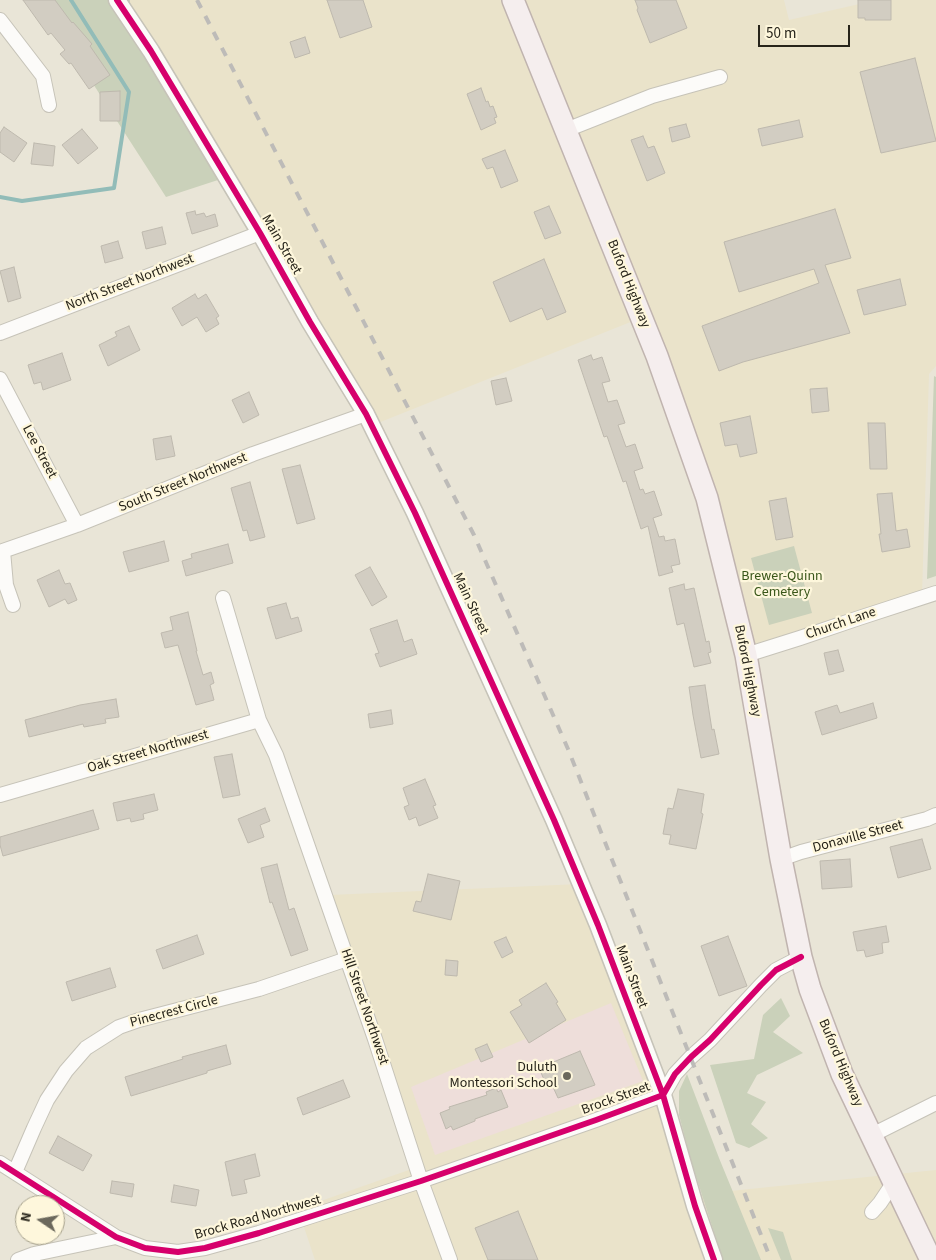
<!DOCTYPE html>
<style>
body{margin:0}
#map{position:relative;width:936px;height:1260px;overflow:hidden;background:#e9e5d7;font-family:"Source Sans 3",sans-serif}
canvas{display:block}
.north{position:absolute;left:15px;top:1195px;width:50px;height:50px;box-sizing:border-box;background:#fef7dc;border:1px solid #a8a38e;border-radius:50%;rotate:282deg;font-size:14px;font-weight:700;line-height:20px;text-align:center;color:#27241a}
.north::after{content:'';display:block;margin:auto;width:18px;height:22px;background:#6b685c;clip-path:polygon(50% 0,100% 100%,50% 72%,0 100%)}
.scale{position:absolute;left:758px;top:25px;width:92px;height:22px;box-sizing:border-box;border:2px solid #27241a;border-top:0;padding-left:6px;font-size:15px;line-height:18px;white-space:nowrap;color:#27241a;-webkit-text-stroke:4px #fef7dc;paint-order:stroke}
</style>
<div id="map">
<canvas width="936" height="1260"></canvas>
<div class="north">N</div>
<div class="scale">50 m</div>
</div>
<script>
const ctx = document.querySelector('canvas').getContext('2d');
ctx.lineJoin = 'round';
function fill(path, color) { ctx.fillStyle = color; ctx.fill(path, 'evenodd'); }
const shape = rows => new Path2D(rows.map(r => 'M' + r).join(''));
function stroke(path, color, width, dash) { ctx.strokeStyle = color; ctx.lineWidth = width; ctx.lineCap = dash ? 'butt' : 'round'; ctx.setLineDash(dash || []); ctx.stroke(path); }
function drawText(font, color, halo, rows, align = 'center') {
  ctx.font = font + ' "Source Sans 3",sans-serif'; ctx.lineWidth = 4.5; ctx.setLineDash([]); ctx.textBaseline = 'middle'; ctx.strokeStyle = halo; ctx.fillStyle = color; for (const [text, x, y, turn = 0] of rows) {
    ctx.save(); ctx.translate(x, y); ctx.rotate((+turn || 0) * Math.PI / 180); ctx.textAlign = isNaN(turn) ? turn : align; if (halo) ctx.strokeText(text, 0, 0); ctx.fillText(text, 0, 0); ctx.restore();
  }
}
const built = shape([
 [130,0,784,0,789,20,877,0,936,0,936,366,929,374,922,594,738,649,713,546,638,319,363,429,197,137,130,12],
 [580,884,691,1195,936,1170,936,1260,315,1260,298,1209,423,1165,330,895]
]);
const education = shape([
 [611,1003,643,1081,435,1155,411,1087]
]);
const green = shape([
 [39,0,130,0,130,12,221,179,166,197],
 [934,376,936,377,936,576,927,579],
 [794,546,812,613,769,625,751,558],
 [781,998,790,1016,773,1032,803,1053,757,1075,747,1093,766,1102,751,1124,768,1138,749,1148,736,1143,710,1065,754,1059,763,1015],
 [687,1074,719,1158,761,1260,723,1260,691,1161,679,1115,679,1091],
 [768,1228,783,1232,792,1260,781,1260]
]);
const stream = shape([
 [0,197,22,201,114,188,129,92,71,0]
]);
const building = shape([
 [23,0,55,0,72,23,73,22,92,44,90,46,110,75,89,89,71,63,69,64,60,54,65,50,51,33,48,35,23,0],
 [327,0,363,0,372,27,340,38,327,0],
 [635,0,676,0,687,28,650,43,637,10,638,8,635,0],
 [858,0,891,0,891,20,865,20,865,18,858,18,858,0],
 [305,37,310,53,295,58,290,42,305,37],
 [915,58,936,141,881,153,860,72,915,58],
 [481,88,486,102,488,101,490,107,493,106,497,117,494,118,496,123,481,130,467,94,481,88],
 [120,91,120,121,100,121,100,92,120,91],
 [799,120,803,137,762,146,758,129,799,120],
 [686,124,690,137,672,142,669,128,686,124],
 [4,127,27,143,14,162,0,152,0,133,4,127],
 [82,129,98,148,78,164,62,145,82,129],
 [643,136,648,148,654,146,665,173,647,181,631,140,643,136],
 [34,143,55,146,53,166,31,164,34,143],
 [505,150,518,181,501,188,493,167,487,169,482,159,505,150],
 [549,206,561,233,545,239,534,212,549,206],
 [835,209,851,258,825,265,850,333,743,362,719,371,702,326,819,283,814,269,739,292,724,242,835,209],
 [195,211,196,215,204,213,206,217,215,214,218,226,192,234,186,213,195,211],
 [162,227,166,244,146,249,142,232,162,227],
 [118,241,123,258,105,263,101,246,118,241],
 [544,259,566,312,547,320,542,308,510,322,493,282,544,259],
 [14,267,21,298,8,302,0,271,14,267],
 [900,279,906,305,864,315,857,290,900,279],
 [195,294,198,299,206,294,219,316,216,318,219,324,206,332,197,317,182,326,172,308,195,294],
 [129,326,140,350,108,366,99,345,117,336,115,332,129,326],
 [62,353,71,380,43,390,41,382,34,384,28,365,62,353],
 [591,355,593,360,602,357,610,381,602,383,608,402,617,400,625,423,618,425,626,447,635,444,643,468,634,471,640,490,643,489,645,494,654,491,662,515,653,518,659,537,664,536,665,541,675,539,680,564,671,566,673,572,659,576,648,526,641,529,626,481,623,482,607,436,604,437,578,360,591,355],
 [506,378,512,401,496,405,491,381,506,378],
 [827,388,829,411,812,413,810,389,827,388],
 [249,392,259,415,243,423,232,400,249,392],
 [750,416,757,453,740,457,737,444,725,446,720,423,750,416],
 [868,423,885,423,887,469,870,469,868,423],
 [171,436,175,456,156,460,153,439,171,436],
 [300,465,315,519,297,524,282,469,300,465],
 [250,482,265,537,250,541,247,530,243,531,231,488,250,482],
 [892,493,896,531,907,529,910,547,882,552,879,534,881,534,877,494,892,493],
 [786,498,793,537,776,540,769,501,786,498],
 [164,541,169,561,129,572,123,552,164,541],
 [228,544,233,563,186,576,182,561,192,558,191,554,228,544],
 [370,567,387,597,372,606,355,575,370,567],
 [59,570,65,584,70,583,77,600,68,604,65,599,49,607,37,580,59,570],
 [684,584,685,590,694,588,706,642,709,641,711,652,708,653,711,663,694,667,684,623,677,625,669,588,684,584],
 [286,603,291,619,298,617,302,631,276,639,267,608,286,603],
 [188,612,197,651,196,651,203,675,211,672,214,683,210,685,214,700,196,705,178,645,165,648,161,633,173,630,170,617,188,612],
 [397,620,404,642,412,639,417,654,380,667,375,654,379,653,370,629,397,620],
 [838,650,844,671,829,675,824,653,838,650],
 [705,685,712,730,714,729,719,754,701,758,693,715,689,687,705,685],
 [116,699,119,717,105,719,106,723,84,727,83,724,29,737,25,720,80,705,116,699],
 [873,703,877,718,822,735,815,712,837,705,840,713,873,703],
 [391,710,393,724,370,728,368,714,391,710],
 [232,754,240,795,223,798,214,757,232,754],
 [425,779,436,805,433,806,438,818,419,826,416,817,409,820,404,807,409,805,403,788,425,779],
 [678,789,704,794,701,813,703,814,696,849,669,844,671,835,663,834,668,808,673,809,678,789],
 [154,794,158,810,143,814,144,819,131,822,130,818,117,821,113,803,154,794],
 [265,808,270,821,260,825,264,837,248,843,238,819,265,808],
 [93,810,99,829,3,856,0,845,0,837,93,810],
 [922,839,931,869,898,878,890,847,922,839],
 [850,859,852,887,822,889,820,861,850,859],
 [277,864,289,910,294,908,308,950,291,956,272,902,270,903,261,868,277,864],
 [428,874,460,881,451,920,413,911,416,901,421,902,428,874],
 [886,926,889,942,882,943,883,953,866,957,864,950,857,951,853,932,886,926],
 [197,935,204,954,163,969,156,950,197,935],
 [728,936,747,986,719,996,701,946,728,936],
 [506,937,513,952,502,958,494,942,506,937],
 [446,960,458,961,457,976,445,975,446,960],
 [110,968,116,987,72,1001,66,982,110,968],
 [546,983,558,1002,556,1003,566,1020,529,1043,510,1012,522,1005,519,1000,546,983],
 [487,1044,493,1057,481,1062,475,1049,487,1044],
 [226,1045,231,1064,207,1071,207,1073,131,1096,125,1077,183,1059,182,1057,226,1045],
 [580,1051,595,1085,558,1098,553,1087,548,1089,539,1068,580,1051],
 [343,1080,350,1097,303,1115,297,1098,343,1080],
 [496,1088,498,1092,501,1090,508,1107,475,1119,475,1121,453,1130,451,1126,446,1129,440,1113,450,1109,449,1107,487,1095,486,1092,496,1088],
 [58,1136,92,1155,83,1171,49,1153,58,1136],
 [255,1154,260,1176,244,1180,247,1193,232,1196,225,1162,255,1154],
 [112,1181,134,1184,132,1197,110,1193,112,1181],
 [174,1185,199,1190,196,1206,171,1202,174,1185],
 [518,1211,538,1260,488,1260,475,1228,518,1211]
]);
const minor = shape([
 [0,20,43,76,49,105],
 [566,130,652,96,720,77],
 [0,333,260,233],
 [0,379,77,525],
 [3,551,6,585,13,605],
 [0,552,77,525,253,454,366,414],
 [223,598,259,720,276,755,375,1039,421,1181,450,1260],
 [746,655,800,638,859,618,936,593],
 [0,795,259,720],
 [781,859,801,852,927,819,936,815],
 [872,1135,936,1103],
 [0,1163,116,1237,145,1248,178,1252,205,1248,259,1233,421,1181,596,1120,663,1095,675,1074,691,1057,710,1040,761,985,776,970,801,957],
 [15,1172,34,1128,47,1100,66,1071,86,1048,119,1027,139,1020,259,989,347,959],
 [872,1212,880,1203,894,1182],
 [18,1260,34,1254,116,1237]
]);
const tertiary = shape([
 [117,0,151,51,260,233,310,322,366,414,415,513,554,820,598,925,663,1095,695,1206,714,1260]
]);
const primary = shape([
 [513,0,657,356,707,498,746,655,781,859,801,957,810,989,842,1074,931,1260]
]);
const rail = shape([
 [197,0,474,535,568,749,771,1260]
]);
const cycleway = shape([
 [117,0,151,51,260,233,310,322,366,414,415,513,554,820,598,925,663,1095,695,1206,714,1260],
 [0,1163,116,1237,145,1248,178,1252,205,1248,259,1233,421,1181,596,1120,663,1095,675,1074,691,1057,710,1040,761,985,776,970,801,957]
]);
const markers = [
 [567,1076,5,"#6b685c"]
];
const streetNames = [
 ["Main Street",281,245,60],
 ["North Street Northwest",130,283,-21],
 ["Buford Highway",628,284,68],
 ["Lee Street",39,452,62],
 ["South Street Northwest",183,483,-22],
 ["Main Street",470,604,65],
 ["Church Lane",841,624,-19],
 ["Buford Highway",747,671,79],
 ["Oak Street Northwest",148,752,-16],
 ["Donaville Street",858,837,-15],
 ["Main Street",631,977,69],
 ["Hill Street Northwest",364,1007,71],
 ["Pinecrest Circle",174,1012,-15],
 ["Buford Highway",840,1063,67],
 ["Brock Street",616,1099,-20],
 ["Brock Road Northwest",258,1218,-16]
];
const parkNames = [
 ["Brewer-Quinn",782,577],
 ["Cemetery",782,593]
];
const poiNames = [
 ["Duluth",557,1068],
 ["Montessori School",557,1084]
];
fill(built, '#eae3ca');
fill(education, '#eededa');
fill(green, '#cad1ba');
stroke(stream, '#92bcb8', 4);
fill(building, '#d2cdc2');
stroke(building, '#beb9ae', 1);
stroke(minor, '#c6c3b8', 16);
stroke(tertiary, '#c6c3b8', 19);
stroke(primary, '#c0b4af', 24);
stroke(minor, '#fcfbf9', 14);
stroke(tertiary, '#fcfbf9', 16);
stroke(primary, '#f5eeee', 21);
stroke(rail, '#bdbbb8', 4, [9, 9]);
stroke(cycleway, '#d6006c', 6);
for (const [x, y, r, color] of markers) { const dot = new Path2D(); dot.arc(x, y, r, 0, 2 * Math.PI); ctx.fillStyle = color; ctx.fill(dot); stroke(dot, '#fef7dc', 2); }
drawText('14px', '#27241a', '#fef7dc', streetNames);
drawText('14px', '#395619', '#fef7dc', parkNames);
drawText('14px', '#27241a', '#fef7dc', poiNames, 'right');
</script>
